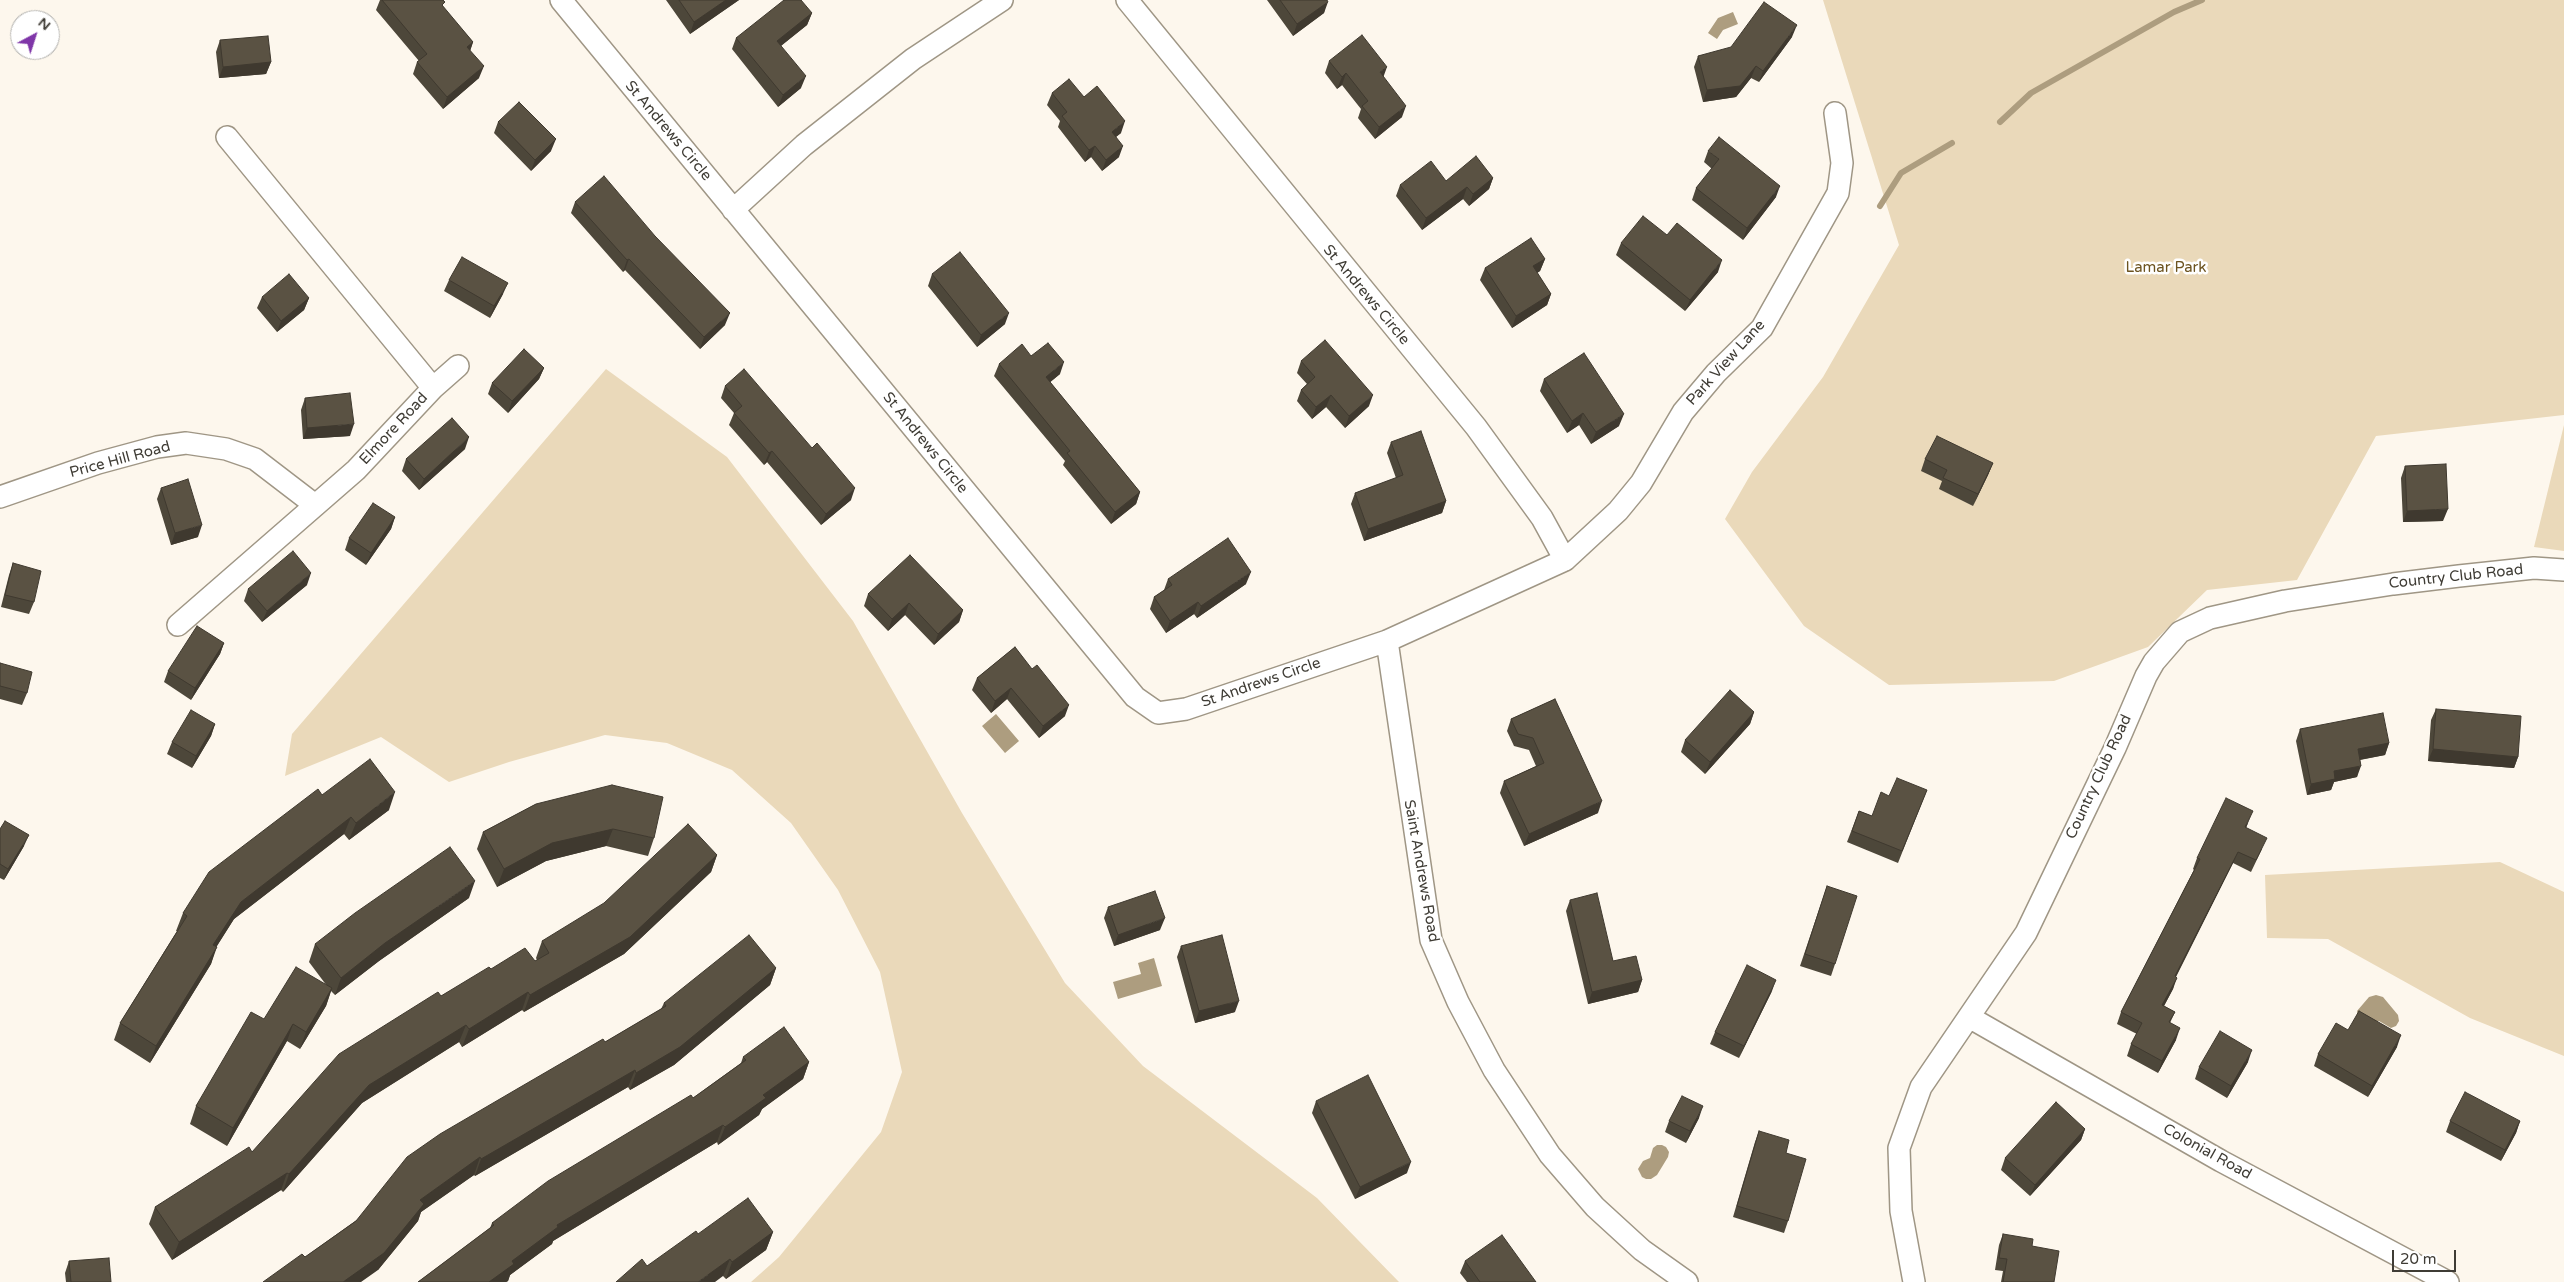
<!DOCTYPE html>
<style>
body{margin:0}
#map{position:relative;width:2564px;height:1282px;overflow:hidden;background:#fdf7ed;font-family:"Varela Round",sans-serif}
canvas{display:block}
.north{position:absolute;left:10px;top:10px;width:50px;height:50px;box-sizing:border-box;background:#fff;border:1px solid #b2b1ae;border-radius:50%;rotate:40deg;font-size:14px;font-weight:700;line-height:20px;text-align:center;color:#3f3c35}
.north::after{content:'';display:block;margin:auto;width:18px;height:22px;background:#7f36a8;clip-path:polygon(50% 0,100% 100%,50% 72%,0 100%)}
.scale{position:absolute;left:2392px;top:1250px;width:64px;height:22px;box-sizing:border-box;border:2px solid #3f3c35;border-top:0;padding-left:6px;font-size:15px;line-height:18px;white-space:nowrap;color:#3f3c35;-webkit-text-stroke:4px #fff;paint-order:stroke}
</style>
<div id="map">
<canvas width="2564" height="1282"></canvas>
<div class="north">N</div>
<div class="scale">20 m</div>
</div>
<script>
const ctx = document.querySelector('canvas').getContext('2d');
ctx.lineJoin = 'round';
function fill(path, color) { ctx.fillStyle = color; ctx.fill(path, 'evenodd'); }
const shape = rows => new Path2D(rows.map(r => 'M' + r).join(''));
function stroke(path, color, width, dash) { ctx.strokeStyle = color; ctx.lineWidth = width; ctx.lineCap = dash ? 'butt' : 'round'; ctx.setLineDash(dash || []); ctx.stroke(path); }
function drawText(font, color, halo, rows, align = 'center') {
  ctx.font = font + ' "Varela Round",sans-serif'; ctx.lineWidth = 5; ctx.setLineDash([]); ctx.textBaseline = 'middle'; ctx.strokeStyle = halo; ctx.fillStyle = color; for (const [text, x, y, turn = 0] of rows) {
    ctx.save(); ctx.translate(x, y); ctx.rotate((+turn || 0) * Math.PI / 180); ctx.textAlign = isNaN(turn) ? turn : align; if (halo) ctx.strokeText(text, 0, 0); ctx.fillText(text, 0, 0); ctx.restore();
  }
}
const green = shape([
 [1823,0,2564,0,2564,415,2376,436,2297,580,2207,590,2148,647,2054,681,1889,685,1804,626,1725,519,1752,472,1823,377,1899,245],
 [606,369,727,457,853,621,962,813,1065,983,1143,1066,1317,1198,1399,1282,751,1282,779,1257,881,1132,902,1072,880,972,838,890,791,823,732,770,667,743,605,735,509,762,449,782,381,737,285,776,292,734],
 [2564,425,2564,551,2534,547],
 [2500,862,2564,892,2564,1056,2470,1018,2328,939,2267,938,2265,875]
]);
const water = shape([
 [1733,12,1738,24,1723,30,1717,39,1708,33,1718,18],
 [996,714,1019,741,1005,753,982,726],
 [1154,958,1162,986,1118,999,1113,982,1141,974,1138,963],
 [2376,995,2383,997,2398,1015,2399,1021,2396,1026,2391,1028,2379,1021,2373,1022,2358,1017,2357,1011,2369,997],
 [1657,1145,1662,1145,1666,1147,1669,1152,1668,1157,1657,1175,1651,1179,1646,1179,1642,1177,1638,1169,1643,1161,1650,1158,1653,1148]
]);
const stream = shape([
 [2000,122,2031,93,2174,12,2202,0],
 [1880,206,1901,173,1952,143]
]);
const street = shape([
 [561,0,1135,697,1158,713,1186,709,1387,641,1565,560,1542,518,1476,427,1127,0],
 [227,137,433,388],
 [733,210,804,145,913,59,1002,0],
 [0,497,98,463,157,447,186,443,226,449,255,459,315,505],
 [1565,560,1618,511,1641,483,1683,412,1716,373,1762,328,1838,193,1842,163,1835,113],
 [178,625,356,470,433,388,458,366],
 [1387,641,1431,940,1458,1002,1494,1070,1550,1155,1595,1207,1642,1250,1687,1282],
 [1969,1017,2221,1161,2448,1282],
 [1914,1282,1901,1211,1899,1148,1921,1087,2026,933,2115,748,2146,676,2154,662,2180,632,2210,618,2285,601,2393,584,2459,576,2534,568,2564,570]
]);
const wall = shape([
 [380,0,443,0,443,7,473,42,470,51,479,78,443,109,413,74,417,62,419,61,376,10],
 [666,0,739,0,690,34],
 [1267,0,1327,0,1324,13,1293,36],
 [812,13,807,25,781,46,801,88,778,107,732,49,736,38],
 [1792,37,1759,82,1751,78,1736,97,1703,102,1694,67,1698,56],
 [220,40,271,62,266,74,219,78,216,52],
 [1329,61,1383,77,1402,117,1375,139,1358,118,1361,109,1342,85,1337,89,1325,73],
 [1052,93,1084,97,1121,133,1116,137,1119,157,1102,171,1091,157,1085,162,1058,127,1060,121,1047,105],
 [498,122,551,151,531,171,494,133],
 [1708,151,1776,197,1743,240,1692,200,1696,188,1712,169,1704,162],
 [1493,178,1489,189,1469,206,1463,199,1422,230,1396,196,1400,185],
 [575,202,725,325,700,349,625,270,623,272,571,213],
 [1621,243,1718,272,1685,311,1616,255],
 [1545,259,1540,271,1537,273,1551,294,1547,305,1512,328,1480,280,1485,268],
 [932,274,1005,324,977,347,928,286],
 [449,280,503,294,490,318,444,291],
 [262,297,309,298,304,310,277,332,257,308],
 [1031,356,1060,374,1050,382,1140,492,1136,504,1111,524,1063,465,1065,461,994,376,999,364],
 [1301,361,1369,406,1345,428,1326,407,1312,419,1297,401,1301,390,1307,384,1297,373],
 [544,368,539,379,508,413,488,394,492,383],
 [1544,379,1619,426,1591,444,1579,425,1567,433,1540,391],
 [725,386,851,500,821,525,767,462,764,465,729,425,734,413,721,398],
 [305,398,350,436,303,439,301,410],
 [1391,442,1446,501,1442,513,1364,541,1351,504,1355,493,1396,478,1387,453],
 [465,449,419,490,402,471,406,459],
 [1925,459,1993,463,1988,475,1973,506,1939,489,1942,481,1921,471],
 [2405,466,2443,521,2403,522,2401,478],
 [161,488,198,537,171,545,157,499],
 [395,517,391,529,366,565,345,550,349,538],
 [13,563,34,602,29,614,1,607,9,575],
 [1168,579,1246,584,1197,618,1194,614,1166,633,1150,609,1154,597,1164,590],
 [307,585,262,622,244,601,248,589],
 [868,594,963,610,959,622,934,645,905,615,888,631,864,606],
 [224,643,220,654,191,700,164,682,168,671],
 [1015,647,1065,716,1039,738,1007,699,991,713,972,690,977,678],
 [0,663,27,693,22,705,0,699],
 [1555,699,1598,813,1524,846,1500,793,1504,781,1536,766,1529,750,1514,746,1507,731,1511,719],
 [2436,709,2518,757,2514,768,2428,761,2431,720],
 [1754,712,1750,724,1705,774,1681,752,1685,740],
 [215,724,211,736,192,768,167,754,172,742],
 [2300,729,2389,743,2385,755,2360,760,2357,777,2334,782,2331,790,2307,795,2296,741],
 [1927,790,1898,863,1847,842,1859,811,1872,816],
 [322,795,389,810,349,840,344,834,234,919,216,947,211,964,150,1063,114,1040,120,1023,177,931,176,931,183,913],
 [536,804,654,838,648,856,606,846,546,861,497,887,477,849,483,832],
 [2248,823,2246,828,2262,849,2251,872,2233,863,2176,977,2173,989,2164,1006,2175,1012,2170,1023,2176,1040,2158,1073,2127,1056,2131,1044,2137,1034,2117,1024,2121,1012,2194,870,2193,869,2197,858],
 [0,829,24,846,4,880,0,878],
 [717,855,711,872,624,954,524,1012,522,1010,462,1047,459,1042,362,1103,283,1192,281,1190,172,1260,149,1224,155,1207,252,1152,441,996,491,969,535,961,537,960,536,958,542,941],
 [1827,886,1835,964,1831,976,1800,966],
 [469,898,379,961,335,995,331,991,326,1006,300,1049,287,1041,227,1146,190,1124,196,1106,264,1019,327,986,309,962,315,944],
 [1570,900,1613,961,1642,980,1638,992,1588,1004,1566,911],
 [1108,907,1160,930,1114,946,1104,918],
 [1181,946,1235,1012,1195,1023,1177,957],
 [776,968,770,985,674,1065,630,1090,628,1087,475,1176,474,1175,421,1212,418,1221,378,1270,305,1257,605,1042,661,1009,664,1003],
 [1772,991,1739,1058,1710,1044,1715,1032],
 [2348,1030,2397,1047,2368,1097,2314,1066,2318,1054],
 [743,1057,809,1062,803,1079,762,1109,759,1115,718,1145,717,1142,553,1241,552,1244,510,1275,508,1281,506,1282,418,1282,490,1228,492,1223,693,1098,741,1063],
 [2248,1062,2227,1098,2195,1079,2199,1067],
 [1316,1101,1407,1173,1355,1199,1312,1113],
 [1699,1118,1686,1143,1665,1132,1669,1121],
 [2450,1121,2520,1121,2516,1133,2501,1161,2446,1132],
 [2085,1129,2081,1140,2030,1196,2001,1170,2005,1158],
 [1759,1131,1786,1153,1788,1221,1784,1233,1733,1217,1755,1142],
 [773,1232,766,1250,726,1279,723,1276,647,1266,698,1234],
 [2003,1234,2032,1246,2054,1282,2001,1282,2003,1271,1995,1270,1999,1245],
 [69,1261,111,1282,66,1282,65,1273],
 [1465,1261,1536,1282,1467,1282,1460,1273]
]);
const shadedWall = shape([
 [726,0,739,0,690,34,694,22],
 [1328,2,1324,13,1293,36,1297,24],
 [812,13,807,25,773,52,777,41],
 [1797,25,1792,37,1759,82,1763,71],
 [473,42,469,54,467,47],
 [271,62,266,74,219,78,223,67],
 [484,66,479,78,443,109,447,97],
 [1756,66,1751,78,1736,97,1703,102,1707,90],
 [1387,67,1383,78,1380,72],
 [1346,73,1342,85,1337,89,1342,77],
 [806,76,801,88,778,107,783,95],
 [1406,106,1402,117,1375,139,1379,127],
 [1125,121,1121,133,1108,143,1112,132],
 [556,139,551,151,531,171,535,160],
 [1095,146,1091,157,1085,162,1089,150],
 [1123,146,1119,157,1102,171,1106,160],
 [1493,178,1489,189,1469,206,1473,194],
 [1780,186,1776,197,1743,240,1747,228],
 [1467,187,1463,199,1422,230,1426,218],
 [629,259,625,270,623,272,627,260],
 [1545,259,1540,271,1529,278,1533,266],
 [1722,260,1718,272,1685,311,1690,300],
 [508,283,503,294,490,318,494,306],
 [1551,294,1547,305,1512,328,1516,316],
 [309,298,304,310,277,332,281,321],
 [730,313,725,325,700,349,704,337],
 [1009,313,1005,324,977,347,981,335],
 [1064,362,1060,374,1042,389,1046,377],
 [544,368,539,379,508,413,512,401],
 [1331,395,1326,407,1312,419,1316,407],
 [1373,395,1369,406,1345,428,1349,416],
 [1583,413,1579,425,1567,433,1572,421],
 [1624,414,1619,426,1591,444,1596,432],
 [354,424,350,436,303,439,307,428],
 [469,437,465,449,419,490,424,479],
 [772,451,767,462,764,465,769,453],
 [1993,463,1988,475,1973,506,1978,494],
 [855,488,851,500,821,525,826,514],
 [1140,492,1136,504,1111,524,1115,512],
 [1446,501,1442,513,1364,541,1368,529],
 [2448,509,2443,521,2403,522,2407,511],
 [395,517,391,529,366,565,371,553],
 [202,525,198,537,171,545,175,533],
 [1251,572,1246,584,1197,618,1201,606],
 [311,573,307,585,262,622,267,611],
 [1198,602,1194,614,1166,633,1170,621],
 [909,603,905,615,888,631,892,619],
 [963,610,959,622,934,645,938,634],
 [224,643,220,654,191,700,195,688],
 [1011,688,1007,699,991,713,995,701],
 [1069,705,1065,716,1039,738,1043,726],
 [1754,712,1750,724,1705,774,1710,762],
 [215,724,211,736,192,768,196,756],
 [2389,743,2385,755,2353,761,2358,749],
 [2433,749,2518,757,2514,768,2428,761],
 [2361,766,2357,777,2334,782,2331,790,2307,795,2311,784,2334,771],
 [395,792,389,810,349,840,356,823],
 [1602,801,1598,813,1524,846,1529,834],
 [2253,811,2248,823,2241,839,2245,827],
 [351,817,344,834,234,919,207,962,213,945,241,902],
 [613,829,606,846,546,861,497,887,504,869,552,843],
 [29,835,24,846,4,880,8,869],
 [2238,852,2233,863,2170,988,2175,976],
 [717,855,711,872,624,954,524,1012,530,995],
 [475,881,469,898,379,961,335,995,341,978,385,943],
 [1165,918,1160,930,1114,946,1118,935],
 [217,947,211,964,150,1063,156,1046],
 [776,968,770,985,674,1065,630,1090,636,1073],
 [2177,978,2173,989,2158,1017,2162,1005],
 [1642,980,1638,992,1588,1004,1592,992],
 [1776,980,1772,991,1739,1058,1744,1046],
 [332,988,326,1006,300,1049,306,1032],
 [528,992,522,1010,462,1047,469,1029],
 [1239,1001,1235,1012,1195,1023,1199,1011],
 [293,1024,287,1041,227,1146,233,1128],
 [466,1025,459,1042,362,1103,283,1192,289,1174,369,1085],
 [2180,1028,2176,1040,2158,1073,2162,1061],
 [2401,1035,2397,1047,2368,1097,2372,1086],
 [2252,1050,2248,1062,2227,1098,2231,1086],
 [809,1062,803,1079,762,1109,759,1115,718,1145,725,1127,763,1095],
 [635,1070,628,1087,475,1176,481,1159],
 [1703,1106,1699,1118,1686,1143,1690,1131],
 [2520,1121,2516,1133,2501,1161,2505,1150],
 [723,1125,717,1142,553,1241,552,1244,510,1275,508,1281,506,1282,489,1282,512,1261,557,1225],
 [2085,1129,2081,1140,2030,1196,2035,1185],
 [480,1157,474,1175,421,1212,418,1221,378,1270,361,1282,343,1282,420,1200],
 [1411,1162,1407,1173,1355,1199,1360,1187],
 [287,1173,281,1190,172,1260,179,1242],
 [773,1232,766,1250,726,1279,732,1262],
 [730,1259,723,1276,715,1282,698,1282]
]);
const building = shape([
 [382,0,443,0,445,2,442,5,473,42,467,47,484,66,447,97,417,62,427,54,382,0],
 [679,0,726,0,694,22,679,0],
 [784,0,801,0,812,13,777,41,806,76,783,95,736,38,784,0],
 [1280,0,1327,0,1328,2,1297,24,1280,0],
 [1764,2,1797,25,1763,71,1756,66,1740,86,1707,90,1698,56,1731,47,1764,2],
 [1362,35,1387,67,1380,72,1406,106,1379,127,1362,106,1368,101,1346,73,1342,77,1329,61,1362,35],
 [268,36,271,62,223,67,220,40,268,36],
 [1069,79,1084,97,1097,86,1125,121,1112,132,1123,146,1106,160,1095,146,1089,150,1062,116,1067,112,1052,93,1069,79],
 [519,102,556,139,535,160,498,122,519,102],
 [1719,137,1780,186,1747,228,1696,188,1719,159,1708,151,1719,137],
 [1476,156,1493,178,1473,194,1467,187,1426,218,1400,185,1431,161,1446,181,1476,156],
 [604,176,655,236,730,313,704,337,629,259,627,260,575,202,604,176],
 [1643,216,1667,235,1677,223,1722,260,1690,300,1621,243,1643,216],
 [1531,238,1545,259,1533,266,1551,294,1516,316,1485,268,1531,238],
 [960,252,1009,313,981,335,932,274,960,252],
 [462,257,508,283,494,306,449,280,462,257],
 [289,274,309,298,281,321,262,297,289,274],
 [1325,340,1373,395,1349,416,1331,395,1316,407,1301,390,1315,377,1301,361,1325,340],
 [1048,343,1064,362,1046,377,1140,492,1115,512,1067,453,1070,451,999,364,1022,344,1031,356,1048,343],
 [524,349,544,368,512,401,492,383,524,349],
 [1584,353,1624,414,1596,432,1583,413,1572,421,1544,379,1584,353],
 [744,369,812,448,817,443,855,488,826,514,772,451,769,453,734,413,742,406,725,386,744,369],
 [350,393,354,424,307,428,305,398,350,393],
 [452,418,469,437,424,479,406,459,452,418],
 [1421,431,1446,501,1368,529,1355,493,1403,475,1391,442,1421,431],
 [1937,436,1993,463,1978,494,1943,478,1947,470,1925,459,1937,436],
 [2446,464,2448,509,2407,511,2405,466,2446,464],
 [188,479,202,525,175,533,161,488,188,479],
 [373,503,395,517,371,553,349,538,373,503],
 [1228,538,1251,572,1201,606,1198,602,1170,621,1154,597,1172,585,1168,579,1228,538],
 [293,551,311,573,267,611,248,589,293,551],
 [910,555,963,610,938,634,909,603,892,619,868,594,910,555],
 [13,563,41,571,34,602,5,595,13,563],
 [197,626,224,643,195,688,168,671,197,626],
 [1015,647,1032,669,1037,665,1069,705,1043,726,1011,688,995,701,977,678,1015,647],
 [0,663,32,672,27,693,0,686,0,663],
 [1730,690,1754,712,1710,762,1685,740,1730,690],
 [1555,699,1602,801,1529,834,1504,781,1544,763,1533,738,1518,734,1511,719,1555,699],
 [2436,709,2521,716,2518,757,2433,749,2436,709],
 [191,710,215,724,196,756,172,742,191,710],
 [2383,713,2389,743,2358,749,2361,766,2334,771,2335,779,2311,784,2300,729,2383,713],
 [370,759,395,792,356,823,351,817,241,902,213,945,217,947,156,1046,120,1023,187,916,183,913,209,872,318,789,322,795,370,759],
 [1897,778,1927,790,1902,851,1852,831,1859,811,1872,816,1881,792,1889,796,1897,778],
 [612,785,663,797,654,838,613,829,552,843,504,869,483,832,536,804,612,785],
 [2226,798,2253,811,2245,827,2267,838,2256,860,2238,852,2175,976,2177,978,2162,1005,2175,1012,2169,1022,2180,1028,2162,1061,2131,1044,2142,1023,2121,1012,2200,859,2197,858,2226,798],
 [5,821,29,835,8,869,0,864,0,829,5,821],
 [688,824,717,855,630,937,530,995,528,992,469,1029,466,1025,369,1085,289,1174,287,1173,179,1242,155,1207,249,1147,252,1152,339,1054,438,992,441,996,489,967,491,969,525,948,535,961,549,953,542,941,604,903,688,824],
 [450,847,475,881,385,943,341,978,315,944,355,913,450,847],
 [1827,886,1857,896,1835,964,1805,954,1827,886],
 [1155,891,1165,918,1118,935,1108,907,1155,891],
 [1597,893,1613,961,1636,956,1642,980,1592,992,1570,900,1597,893],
 [749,935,776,968,680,1047,636,1073,635,1070,481,1159,480,1157,420,1200,424,1204,384,1253,343,1282,263,1282,302,1254,305,1257,356,1221,407,1157,440,1134,517,1089,603,1039,605,1042,666,1006,664,1003,749,935],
 [1222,935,1239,1001,1199,1011,1181,946,1222,935],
 [1747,965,1776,980,1744,1046,1715,1032,1747,965],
 [296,967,332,988,306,1032,293,1024,233,1128,196,1106,251,1012,264,1019,296,967],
 [2359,1011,2401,1035,2372,1086,2318,1054,2336,1023,2348,1030,2359,1011],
 [784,1027,809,1062,763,1095,766,1098,725,1127,723,1125,557,1225,558,1227,512,1261,514,1264,489,1282,418,1282,494,1225,492,1223,548,1181,691,1095,693,1098,746,1060,743,1057,784,1027],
 [2220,1031,2252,1050,2231,1086,2199,1067,2220,1031],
 [1368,1075,1411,1162,1360,1187,1316,1101,1368,1075],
 [2465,1092,2520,1121,2505,1150,2450,1121,2465,1092],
 [1682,1096,1703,1106,1690,1131,1669,1121,1682,1096],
 [2056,1102,2085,1129,2035,1185,2005,1158,2056,1102],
 [1759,1131,1789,1140,1786,1153,1806,1159,1788,1221,1737,1206,1759,1131],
 [748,1198,773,1232,732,1262,730,1259,698,1282,616,1282,642,1259,647,1266,696,1231,698,1234,748,1198],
 [2003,1234,2033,1239,2032,1246,2059,1251,2054,1282,2003,1282,2007,1259,1999,1258,2003,1234],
 [1502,1235,1536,1282,1480,1282,1465,1261,1502,1235],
 [109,1258,111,1282,71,1282,69,1261,109,1258]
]);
const streetNames = [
 ["St Andrews Circle",668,131,50],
 ["St Andrews Circle",1366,295,50],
 ["Park View Lane",1726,363,-48],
 ["Elmore Road",394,429,-47],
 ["St Andrews Circle",925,443,51],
 ["Price Hill Road",120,460,-15],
 ["Country Club Road",2456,577,-6],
 ["St Andrews Circle",1261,683,-19],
 ["Country Club Road",2099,777,-65],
 ["Saint Andrews Road",1421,871,80],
 ["Colonial Road",2207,1152,29]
];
const parkNames = [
 ["Lamar Park",2166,268]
];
fill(green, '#ead9ba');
fill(water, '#ad9d7f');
stroke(stream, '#ad9d7f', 6);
stroke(street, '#9f9685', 24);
stroke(street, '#fff', 21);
fill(wall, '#4d473a');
fill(shadedWall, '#3f392f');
fill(building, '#5a5243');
stroke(building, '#3f392f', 1);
drawText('15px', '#3f3c35', '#fff', streetNames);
drawText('15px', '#6c531f', '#fff', parkNames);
</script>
